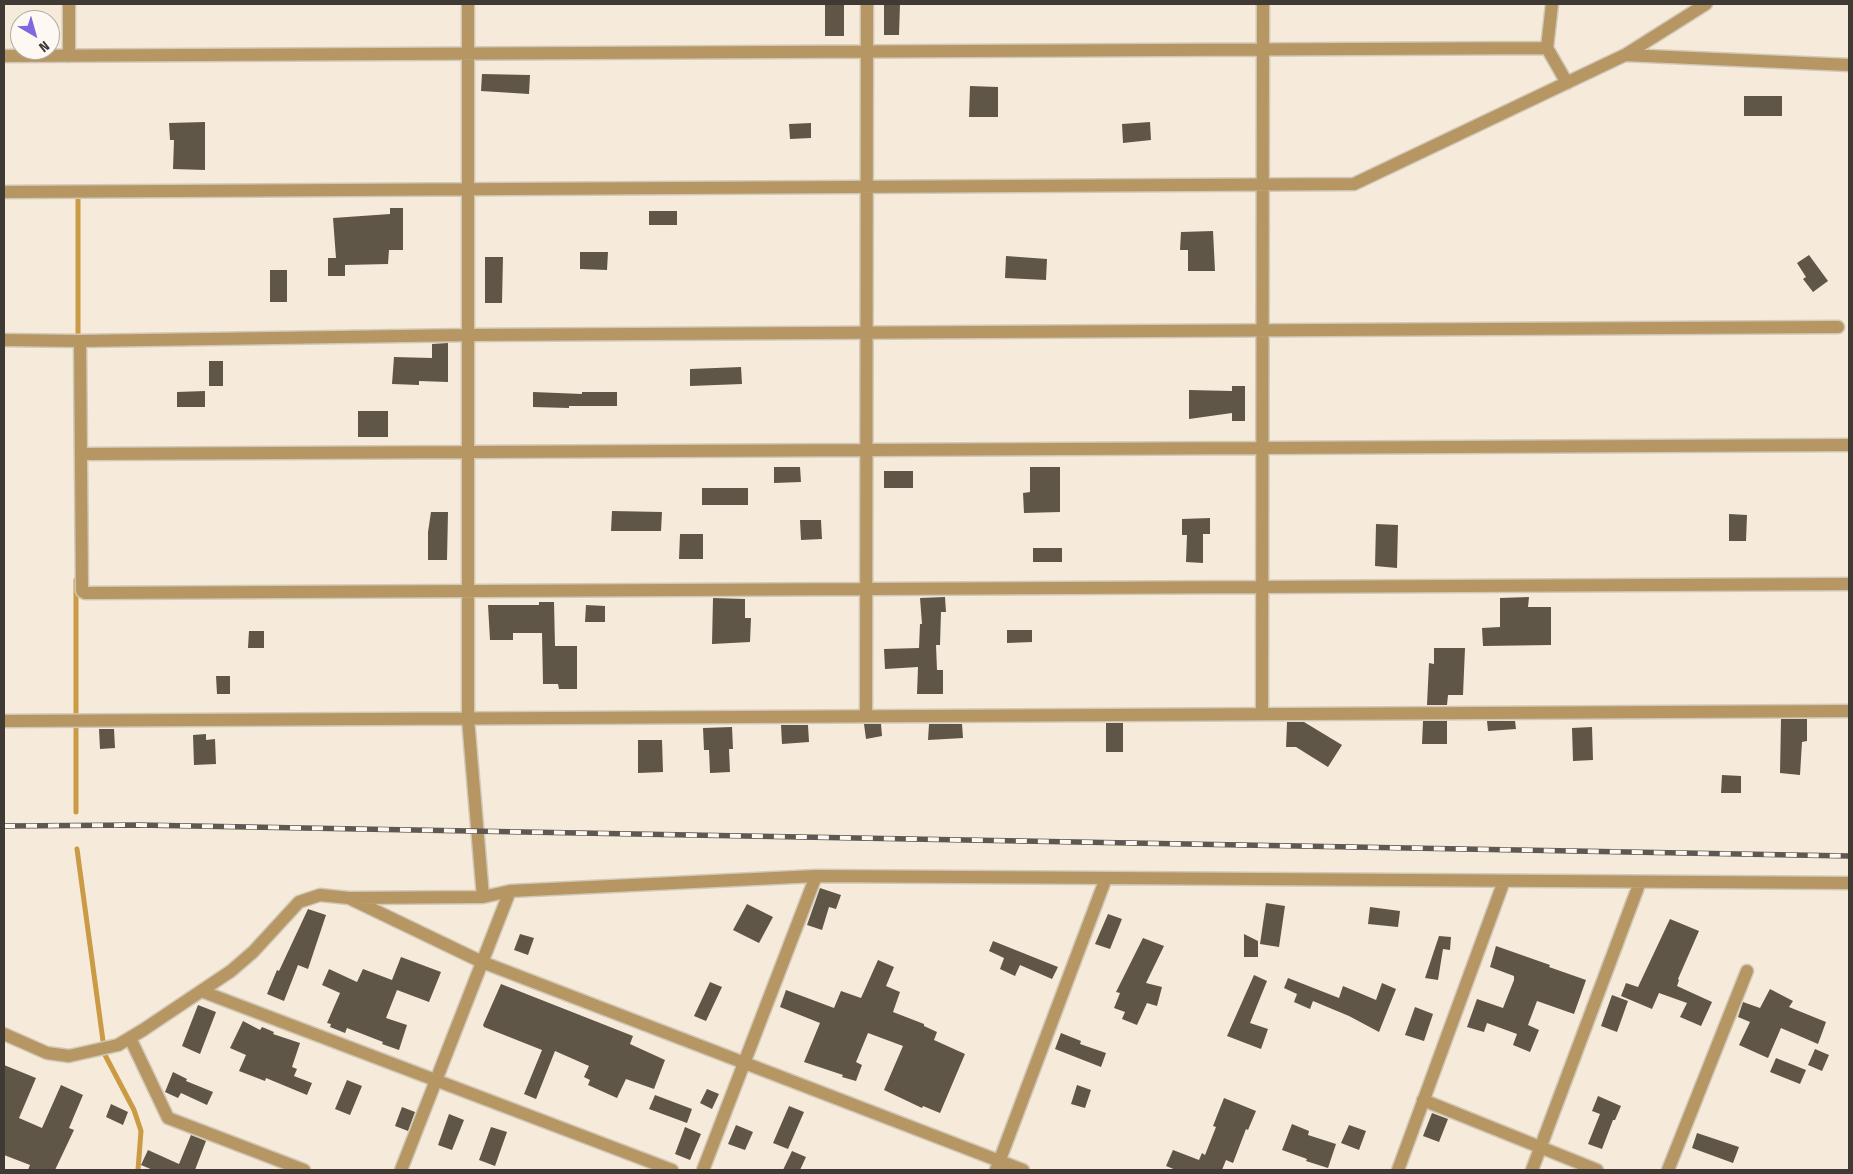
<!DOCTYPE html>
<style>
body{margin:0}
#map{position:relative;width:1853px;height:1174px;overflow:hidden;background:#f6ebda;font-family:"Fira Sans Condensed",sans-serif}
canvas{display:block}
.frame{position:absolute;inset:0;border:5px solid #3f3b34;pointer-events:none}
.north{position:absolute;left:10px;top:10px;width:50px;height:50px;box-sizing:border-box;background:#fdf9f2;border:1px solid #b1ada6;border-radius:50%;rotate:142deg;font-size:14px;font-weight:700;line-height:20px;text-align:center;color:#3f3b34}
.north::after{content:'';display:block;margin:auto;width:18px;height:22px;background:#8067e2;clip-path:polygon(50% 0,100% 100%,50% 72%,0 100%)}
</style>
<div id="map">
<canvas width="1853" height="1174"></canvas>
<div class="frame"></div>
<div class="north">N</div>
</div>
<script>
const ctx = document.querySelector('canvas').getContext('2d');
ctx.lineJoin = 'round';
const shape = rows => new Path2D(rows.map(r => 'M' + r).join(''));
function stroke(path, color, width, dash) { ctx.strokeStyle = color; ctx.lineWidth = width; ctx.lineCap = dash ? 'butt' : 'round'; ctx.setLineDash(dash || []); ctx.stroke(path); }
function fill(path, color) { ctx.fillStyle = color; ctx.fill(path, 'evenodd'); }
const stream = shape([
 [78,192,78,341],
 [76,812,76,580],
 [77,849,103,1041],
 [105,1055,134,1110,141,1131,138,1170]
]);
const building = shape([
 [825,4,844,4,844,36,825,36],
 [884,4,900,4,899,35,884,35],
 [482,74,530,75,529,94,481,91],
 [970,86,998,87,998,117,969,117],
 [1744,96,1782,96,1782,116,1744,116],
 [205,122,205,170,173,169,174,140,170,140,169,123],
 [1150,122,1151,140,1123,143,1122,124],
 [811,123,811,138,790,139,789,124],
 [390,208,403,208,403,250,389,250,388,264,345,265,345,276,328,276,328,258,336,258,333,218,390,214],
 [649,211,677,211,677,225,649,225],
 [1213,231,1215,271,1188,271,1188,250,1180,250,1181,232],
 [580,252,608,252,607,270,580,269],
 [1809,255,1828,281,1813,292,1803,279,1806,277,1797,263],
 [1006,256,1047,259,1046,280,1005,278],
 [485,257,503,257,502,303,485,303],
 [270,270,287,270,287,302,270,302],
 [448,343,448,382,419,381,419,385,392,384,394,357,432,358,432,344],
 [209,361,223,361,223,386,209,386],
 [741,367,742,384,690,386,690,369],
 [1232,386,1245,386,1245,421,1232,421,1232,413,1189,419,1189,390,1232,391],
 [205,391,205,407,177,407,177,392],
 [533,392,582,394,582,392,617,392,617,406,569,406,569,408,533,407],
 [358,411,388,411,388,437,358,437],
 [774,467,800,467,801,482,774,483],
 [1030,467,1060,467,1060,512,1024,513,1023,493,1030,492],
 [884,471,913,471,913,488,884,488],
 [702,488,748,488,748,505,702,505],
 [612,511,662,512,661,531,611,531],
 [431,512,448,512,447,560,428,560,428,532],
 [1729,514,1747,515,1746,541,1729,541],
 [1210,518,1210,534,1203,534,1203,563,1186,562,1187,535,1182,535,1182,519],
 [800,520,821,520,822,539,801,540],
 [1376,524,1398,525,1397,568,1375,566],
 [680,534,703,534,703,559,679,559],
 [1033,548,1062,548,1062,562,1033,562],
 [945,597,946,612,941,612,940,645,936,645,937,670,943,670,943,694,917,694,918,667,885,669,884,649,919,648,920,624,922,624,920,598],
 [1529,597,1528,607,1551,607,1551,645,1483,646,1482,628,1500,627,1500,598],
 [713,598,745,599,745,618,751,618,750,642,712,644],
 [539,602,554,602,555,646,577,646,577,689,559,689,558,684,543,684,542,633,513,633,513,640,490,640,488,605,539,605],
 [586,605,605,606,605,622,585,622],
 [1007,630,1032,630,1032,642,1007,643],
 [249,631,264,631,264,648,248,648],
 [1434,648,1465,648,1463,695,1448,695,1447,705,1427,705,1429,663,1434,664],
 [216,676,230,676,230,694,217,694],
 [1781,719,1807,719,1807,741,1802,742,1800,775,1780,773],
 [1423,721,1447,721,1447,744,1422,744],
 [1487,721,1515,721,1516,729,1488,731],
 [1287,722,1304,722,1342,745,1328,767,1296,747,1286,747],
 [1106,723,1123,723,1123,752,1106,752],
 [864,724,881,724,882,736,866,739],
 [929,724,962,724,963,738,928,740],
 [781,725,808,725,809,742,782,744],
 [732,727,733,749,729,749,730,772,710,773,709,750,704,750,703,728],
 [1592,727,1593,760,1573,761,1572,728],
 [99,729,114,729,115,748,100,749],
 [206,734,206,740,215,739,216,764,194,765,193,735],
 [638,740,662,740,663,772,638,773],
 [1722,775,1741,776,1741,793,1721,793],
 [820,888,841,895,836,909,829,907,822,930,807,925],
 [1266,903,1285,906,1279,947,1260,944],
 [747,904,773,917,759,943,733,930],
 [1370,907,1400,911,1398,927,1368,924],
 [308,909,326,915,308,969,298,965,284,1001,267,994,277,970,279,971],
 [1108,914,1122,919,1110,949,1095,944],
 [1670,919,1699,931,1678,979,1679,980,1677,986,1712,1002,1701,1026,1680,1017,1687,1003,1659,993,1652,1009,1621,996,1626,983,1638,987],
 [520,934,534,938,528,955,514,950],
 [1244,934,1258,941,1258,957,1244,957],
 [1439,936,1451,937,1450,950,1443,949,1438,980,1425,978],
 [1143,938,1164,946,1146,983,1162,987,1157,1006,1147,1003,1137,1025,1122,1019,1125,1012,1114,1008,1120,993,1116,992],
 [993,941,1058,967,1052,979,1020,965,1015,976,1000,969,1004,958,989,951],
 [1496,946,1550,965,1549,967,1586,980,1574,1014,1537,1001,1528,1025,1539,1030,1530,1052,1513,1045,1517,1034,1487,1023,1484,1032,1467,1027,1477,999,1503,1008,1514,980,1514,976,1490,967],
 [401,957,441,972,429,1002,397,990,386,1018,407,1025,399,1050,382,1044,383,1042,347,1028,345,1033,330,1027,331,1024,327,1023,340,993,322,985,329,969,357,982,363,969,392,980],
 [878,960,894,967,886,986,900,992,893,1012,924,1024,924,1026,937,1032,934,1040,965,1054,940,1113,923,1106,922,1108,884,1090,903,1046,868,1033,856,1062,862,1065,856,1081,842,1077,843,1075,804,1062,820,1023,780,1007,786,990,834,1008,841,991,861,998],
 [1254,975,1267,981,1250,1023,1268,1029,1261,1049,1227,1036],
 [1288,978,1339,998,1343,986,1376,1000,1382,983,1396,989,1379,1032,1349,1016,1313,1001,1310,1009,1294,1002,1297,994,1284,988],
 [710,982,722,987,706,1021,694,1016],
 [501,984,633,1036,630,1044,665,1060,654,1089,626,1079,617,1098,588,1085,590,1080,584,1077,589,1066,555,1051,536,1099,524,1094,542,1050,484,1027,483,1025],
 [1770,989,1793,1001,1789,1007,1826,1022,1818,1044,1781,1028,1768,1058,1739,1045,1750,1022,1738,1017,1743,1002,1760,1008],
 [1612,995,1628,1001,1617,1032,1601,1026],
 [198,1005,216,1012,200,1054,182,1046],
 [1415,1007,1433,1014,1424,1041,1405,1035],
 [243,1021,260,1030,262,1027,274,1032,273,1034,300,1043,292,1067,297,1069,294,1076,312,1083,307,1095,266,1078,265,1081,239,1071,246,1055,230,1048],
 [1061,1033,1081,1041,1080,1044,1106,1053,1101,1067,1055,1049],
 [1815,1049,1829,1055,1822,1071,1808,1065],
 [1776,1058,1806,1070,1800,1084,1770,1072],
 [4,1065,36,1078,19,1118,42,1128,61,1085,83,1095,69,1128,74,1130,55,1170,28,1170,30,1165,4,1155],
 [173,1072,187,1079,186,1081,213,1092,207,1105,181,1093,178,1098,165,1092],
 [347,1080,362,1086,350,1115,335,1109],
 [1077,1085,1091,1090,1085,1108,1071,1104],
 [707,1089,719,1094,712,1109,700,1103],
 [655,1095,692,1109,687,1123,649,1109],
 [1598,1096,1621,1106,1615,1120,1613,1120,1602,1149,1588,1144,1600,1114,1592,1111],
 [1224,1098,1256,1111,1248,1130,1246,1129,1233,1163,1226,1160,1222,1170,1176,1170,1166,1166,1173,1150,1199,1160,1202,1153,1205,1155,1216,1127,1213,1126],
 [111,1104,128,1112,123,1125,106,1117],
 [789,1106,804,1112,788,1149,773,1143],
 [402,1107,415,1112,408,1131,395,1126],
 [1432,1113,1448,1119,1439,1142,1423,1136],
 [449,1114,464,1120,452,1150,438,1145],
 [1292,1124,1309,1131,1308,1135,1336,1144,1328,1168,1306,1161,1307,1159,1282,1150],
 [736,1125,753,1132,745,1150,728,1144],
 [1349,1125,1366,1131,1359,1150,1341,1143],
 [491,1127,507,1132,495,1166,479,1160],
 [685,1127,701,1134,690,1160,675,1154],
 [1697,1133,1739,1147,1733,1163,1692,1148],
 [191,1135,206,1141,195,1170,153,1170,141,1165,148,1150,179,1164],
 [792,1151,806,1157,800,1170,783,1170]
]);
const minor = shape([
 [468,4,468,719,483,897],
 [1552,4,1547,48,1567,83],
 [1625,55,1849,65],
 [4,56,1547,48],
 [69,56,69,4],
 [4,192,1354,184,1625,55,1706,4],
 [4,340,80,341,468,335,1838,327],
 [80,341,82,591,85,593,1849,584],
 [81,454,1849,445],
 [1262,714,1263,4],
 [866,716,867,4],
 [4,721,1849,711],
 [351,899,482,962,1023,1170],
 [201,991,672,1170],
 [4,1034,47,1053,69,1056,118,1045,143,1030,231,971,253,952,299,902,320,895,349,898,483,897,510,891,816,876,1849,883],
 [130,1038,168,1118,304,1170],
 [1423,1100,1597,1170],
 [401,1170,510,891],
 [703,1170,816,876],
 [996,1170,1106,878],
 [1398,1170,1504,881],
 [1532,1170,1640,882],
 [1668,1170,1747,971]
]);
const rail = shape([
 [4,826,138,825,1849,856]
]);
stroke(stream, '#ca9a45', 5);
fill(building, '#5f5648');
stroke(minor, '#d1c8b9', 15);
stroke(minor, '#b69662', 12);
stroke(rail, '#5e5850', 5.5);
stroke(rail, '#fdf9f2', 4, [11]);
</script>
